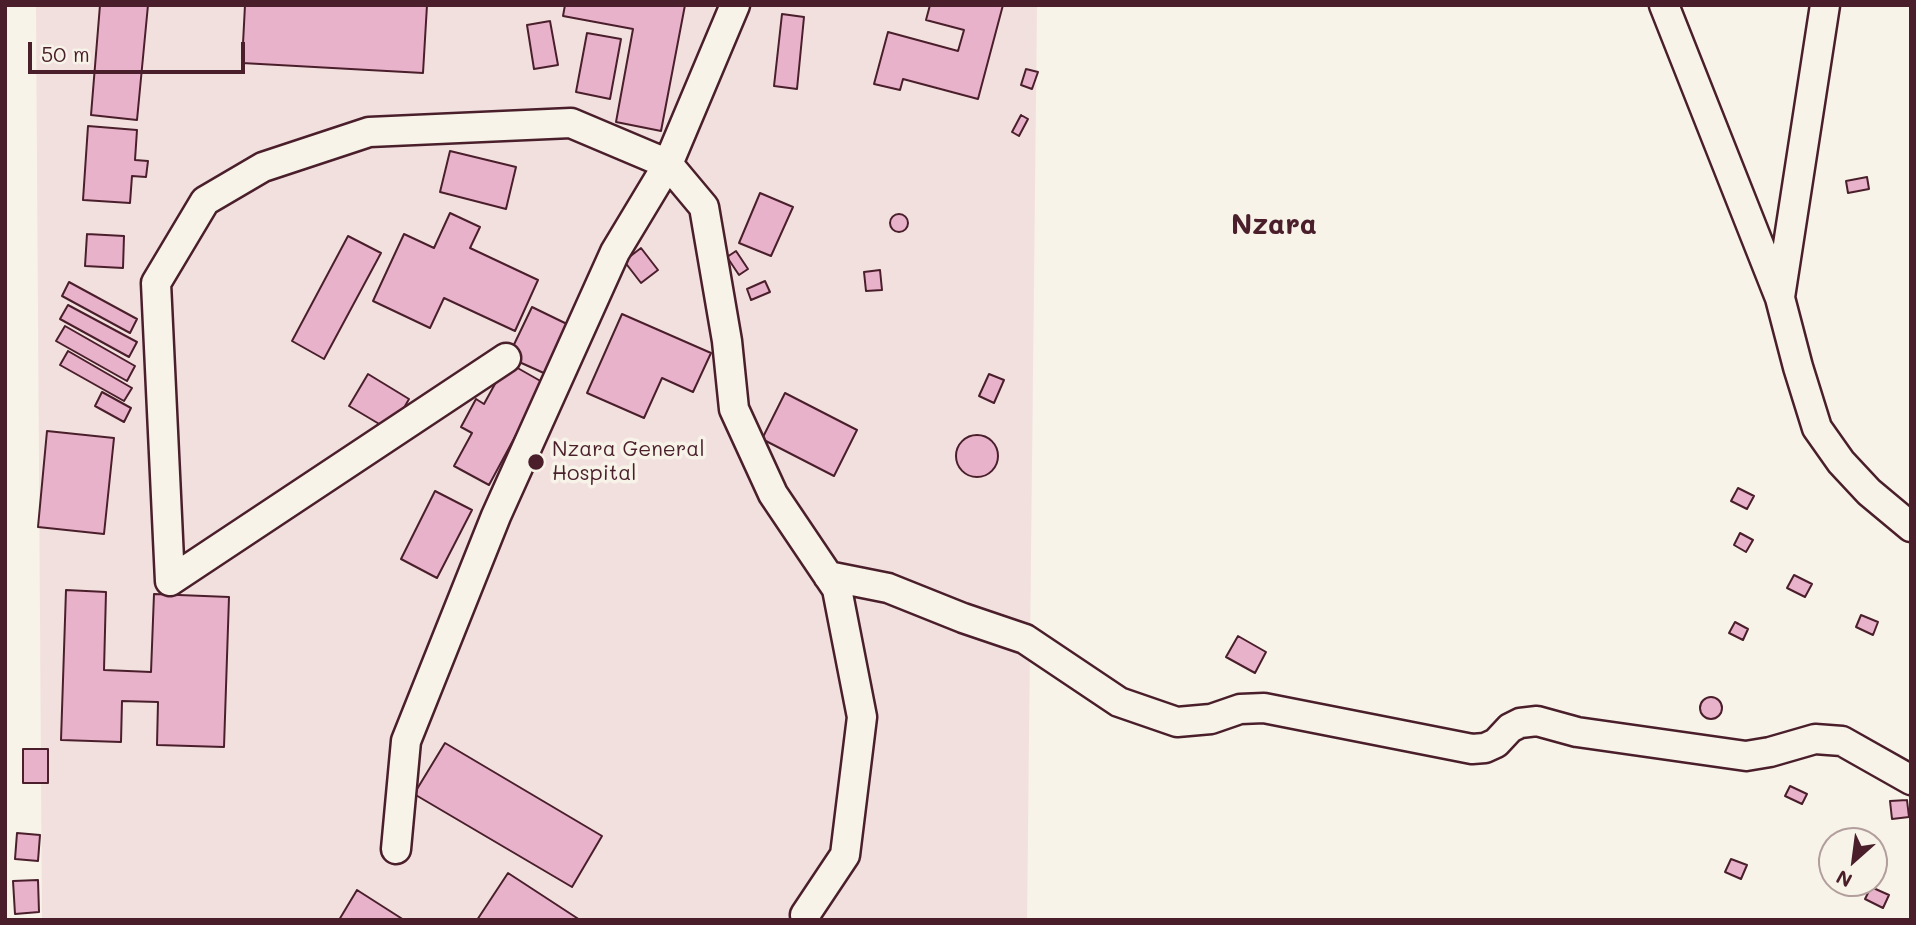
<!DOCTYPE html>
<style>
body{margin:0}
#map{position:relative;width:1916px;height:925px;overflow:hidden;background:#f7f3e8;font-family:Mali,sans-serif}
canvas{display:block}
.frame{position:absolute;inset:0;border:7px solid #4a1f2b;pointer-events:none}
.north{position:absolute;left:1818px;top:827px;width:70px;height:70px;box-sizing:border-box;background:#f7f3e8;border:2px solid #b29e9c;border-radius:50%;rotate:208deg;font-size:19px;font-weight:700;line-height:28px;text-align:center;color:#4a1f2b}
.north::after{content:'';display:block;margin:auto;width:24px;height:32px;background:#4a1f2b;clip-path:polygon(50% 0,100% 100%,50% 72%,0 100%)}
.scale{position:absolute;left:28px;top:42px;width:217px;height:32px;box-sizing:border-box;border:4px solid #4a1f2b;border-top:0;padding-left:9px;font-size:21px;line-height:24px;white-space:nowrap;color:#4a1f2b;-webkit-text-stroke:5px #f7f3e8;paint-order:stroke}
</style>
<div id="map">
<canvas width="1916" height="925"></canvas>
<div class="frame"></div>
<div class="north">N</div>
<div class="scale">50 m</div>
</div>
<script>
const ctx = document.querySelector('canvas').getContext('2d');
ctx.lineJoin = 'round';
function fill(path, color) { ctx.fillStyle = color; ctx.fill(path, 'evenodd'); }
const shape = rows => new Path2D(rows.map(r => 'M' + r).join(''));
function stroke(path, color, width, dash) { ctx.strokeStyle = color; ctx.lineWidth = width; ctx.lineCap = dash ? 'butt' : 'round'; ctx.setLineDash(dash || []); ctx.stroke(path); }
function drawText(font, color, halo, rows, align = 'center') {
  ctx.font = font + ' Mali,sans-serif'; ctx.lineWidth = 7; ctx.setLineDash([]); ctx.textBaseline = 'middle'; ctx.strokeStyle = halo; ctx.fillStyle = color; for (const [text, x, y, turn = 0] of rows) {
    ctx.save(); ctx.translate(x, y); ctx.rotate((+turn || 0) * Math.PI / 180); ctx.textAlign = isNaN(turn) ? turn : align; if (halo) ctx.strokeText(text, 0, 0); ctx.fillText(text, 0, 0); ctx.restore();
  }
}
const built = shape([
 [36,5,1037,5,1027,920,42,920]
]);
const building = shape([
 [100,5,148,5,137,120,91,115,100,5],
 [245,5,427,5,423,73,242,63,245,5],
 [565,5,685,5,661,131,616,122,633,29,563,16,565,5],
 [930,5,1003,5,978,99,903,79,900,90,874,84,888,32,958,51,964,30,926,20,930,5],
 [782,14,804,17,797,89,774,86,782,14],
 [550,21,558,65,534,69,527,25,550,21],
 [587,33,621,39,610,99,576,92,587,33],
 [1026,69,1038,72,1032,89,1021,85,1026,69],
 [1021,115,1028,119,1019,136,1012,132,1021,115],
 [88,126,137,130,135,160,148,161,146,177,132,176,130,203,83,200,88,126],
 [450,151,516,167,506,209,440,192,450,151],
 [1867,177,1869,189,1848,193,1846,181,1867,177],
 [760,193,793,207,771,256,739,243,760,193],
 [450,213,480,227,470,248,538,280,515,331,444,298,430,328,373,301,404,234,434,248,450,213],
 '890 223a9 9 0 1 1 18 0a9 9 0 1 1-18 0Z',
 [87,234,124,236,123,268,85,266,87,234],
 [348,236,381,253,324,359,292,341,348,236],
 [641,248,658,270,641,283,624,261,641,248],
 [736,251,748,269,739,275,727,257,736,251],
 [880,270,882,290,866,291,864,272,880,270],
 [765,281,770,292,751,300,747,289,765,281],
 [69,282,137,319,130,333,62,296,69,282],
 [68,305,137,342,129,357,60,319,68,305],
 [532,307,569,325,546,374,508,357,532,307],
 [622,314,711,353,693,392,662,378,644,418,587,393,622,314],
 [65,326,135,366,127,381,56,341,65,326],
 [68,351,132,388,124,401,60,365,68,351],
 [507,362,544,383,489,485,454,466,472,433,461,427,476,399,484,404,507,362],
 [368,374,409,399,391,431,349,406,368,374],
 [989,374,1004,380,994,403,979,396,989,374],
 [102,392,131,408,124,422,95,406,102,392],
 [785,393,857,430,834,476,762,439,785,393],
 [47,431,114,438,104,534,38,527,47,431],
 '956 456a21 21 0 1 1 42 0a21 21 0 1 1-42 0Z',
 [1738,488,1754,496,1747,509,1731,501,1738,488],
 [435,491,472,510,437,578,401,559,435,491],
 [1740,533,1753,540,1746,552,1734,545,1740,533],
 [1794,575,1812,584,1805,597,1787,588,1794,575],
 [66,590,106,592,104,670,151,672,154,594,229,597,224,747,157,745,158,702,122,701,121,742,61,740,66,590],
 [1861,615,1878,622,1873,635,1856,627,1861,615],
 [1735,622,1748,629,1743,640,1729,633,1735,622],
 [1238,636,1266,652,1255,673,1226,657,1238,636],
 '1700 708a11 11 0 1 1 22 0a11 11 0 1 1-22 0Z',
 [445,743,602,836,572,887,414,794,445,743],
 [23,749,48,749,48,783,23,783,23,749],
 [1790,786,1807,794,1802,804,1785,796,1790,786],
 [1907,800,1909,817,1892,819,1890,801,1907,800],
 [17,833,40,835,38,861,15,859,17,833],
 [1731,859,1747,865,1741,879,1725,872,1731,859],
 [508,873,580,920,477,920,508,873],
 [38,880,39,912,15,914,13,881,38,880],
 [1871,887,1889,895,1883,908,1865,899,1871,887],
 [357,890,404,920,339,920,357,890]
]);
const street = shape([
 [1664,5,1780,298,1798,367,1817,428,1841,462,1869,492,1911,527],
 [1780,297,1825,5],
 [828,576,888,588,963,618,1025,639,1119,702,1177,722,1211,719,1240,709,1264,708,1472,749,1485,748,1496,743,1510,728,1520,723,1537,721,1577,732,1746,756,1770,752,1815,739,1842,741,1911,780],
 [170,581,156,283,205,201,263,167,369,132,571,123,668,164,704,207,727,341,734,409,773,494,837,589,862,717,845,855,805,915],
 [170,581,506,358],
 [396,849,406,741,496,516,615,252,668,164,735,5]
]);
const markers = [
 [536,462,9,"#4a1f2b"]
];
const poiNames = [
 ["Nzara General",552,450],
 ["Hospital",552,474]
];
const districtNames = [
 ["Nzara",1274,225]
];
fill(built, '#f2e0df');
fill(building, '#e8b2ca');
stroke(building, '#4a1f2b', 2);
stroke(street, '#4a1f2b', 33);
stroke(street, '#f7f3e8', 28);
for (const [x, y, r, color] of markers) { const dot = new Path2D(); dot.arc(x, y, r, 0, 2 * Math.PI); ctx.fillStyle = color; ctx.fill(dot); stroke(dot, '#f7f3e8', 2.5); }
drawText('21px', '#4a1f2b', '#f7f3e8', poiNames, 'left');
drawText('bold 28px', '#4a1f2b', '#f7f3e8', districtNames);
</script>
